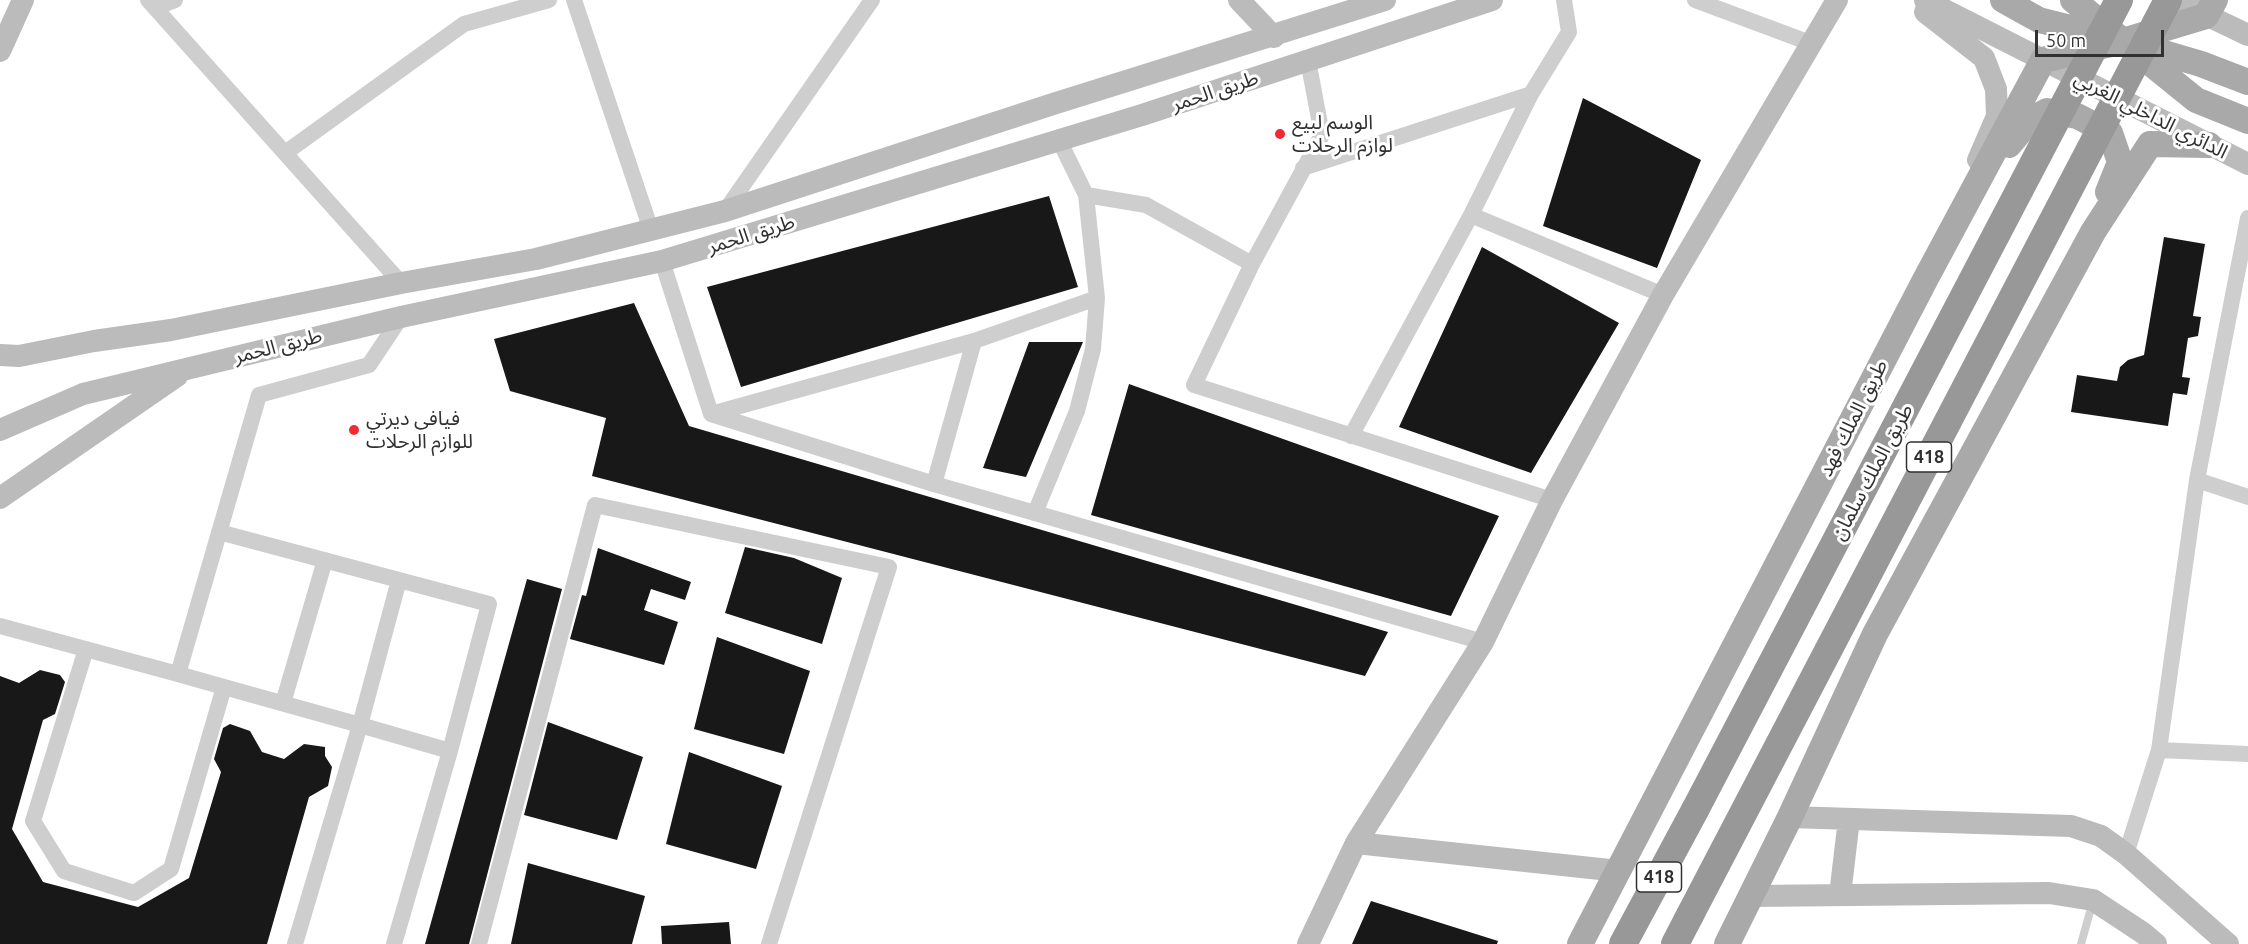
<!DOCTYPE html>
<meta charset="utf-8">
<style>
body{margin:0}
#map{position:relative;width:2248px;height:944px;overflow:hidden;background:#fff;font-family:Ubuntu,sans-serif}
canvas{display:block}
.scale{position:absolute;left:2035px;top:30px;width:129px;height:27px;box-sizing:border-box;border:3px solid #313131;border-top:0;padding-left:8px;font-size:18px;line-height:21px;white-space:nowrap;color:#313131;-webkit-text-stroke:4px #fff;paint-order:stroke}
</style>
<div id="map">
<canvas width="2248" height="944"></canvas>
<div class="scale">50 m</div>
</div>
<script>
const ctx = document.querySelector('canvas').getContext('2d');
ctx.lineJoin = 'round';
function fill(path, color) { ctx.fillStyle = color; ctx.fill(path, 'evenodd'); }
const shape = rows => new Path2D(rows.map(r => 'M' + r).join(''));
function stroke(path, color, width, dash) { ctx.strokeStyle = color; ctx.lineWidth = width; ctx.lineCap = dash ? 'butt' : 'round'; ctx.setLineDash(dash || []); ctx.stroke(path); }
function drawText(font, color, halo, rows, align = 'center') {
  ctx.font = font + ' Ubuntu,"Noto Sans Arabic",sans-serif'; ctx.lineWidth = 6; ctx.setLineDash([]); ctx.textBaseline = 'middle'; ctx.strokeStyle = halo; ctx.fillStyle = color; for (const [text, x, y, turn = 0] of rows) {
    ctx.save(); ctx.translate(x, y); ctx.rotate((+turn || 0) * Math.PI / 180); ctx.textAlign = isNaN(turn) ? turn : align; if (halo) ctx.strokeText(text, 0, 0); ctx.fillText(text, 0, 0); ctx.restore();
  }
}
const building = shape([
 [1583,98,1701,160,1657,268,1543,226],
 [1049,196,1078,287,741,387,707,287],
 [2164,237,2205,244,2193,316,2201,317,2198,336,2188,338,2182,377,2190,378,2187,395,2173,393,2168,426,2071,412,2077,375,2117,381,2120,367,2128,360,2144,355],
 [1482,247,1619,323,1531,473,1399,427],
 [634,303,689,426,1388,632,1365,676,592,476,606,418,510,391,494,339],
 [1029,342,1083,342,1026,477,983,468],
 [1129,384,1499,516,1451,616,1091,515],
 [745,547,794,558,842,578,822,644,725,613],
 [598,548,691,582,685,600,651,589,644,610,678,622,664,665,570,639,582,595,586,596],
 [527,579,562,589,469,944,425,944],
 [717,637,810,671,784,754,694,729],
 [40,670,60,675,65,682,55,714,43,720,12,829,43,882,138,907,189,878,221,772,214,759,223,728,230,724,250,731,262,752,284,759,304,744,325,747,325,756,332,767,328,786,309,797,267,944,0,944,0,676,19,683],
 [548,722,643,757,617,840,524,815],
 [689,752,782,786,756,869,666,844],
 [528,863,645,896,632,944,511,944],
 [1371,901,1498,941,1497,944,1352,944],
 [729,922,731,944,662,944,661,926]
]);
const lane = shape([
 [2081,944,2093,901]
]);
const street = shape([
 [148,0,401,283],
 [574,0,651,230],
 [1695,0,1813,44],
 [155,8,175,0],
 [1308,60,1322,135,1252,264,1194,385,1552,500],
 [1059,140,1086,195,1097,298,1093,349,1077,411,1035,513,1483,642],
 [285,153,464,24,549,0],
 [1303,168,1531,94],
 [1086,195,1146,205,1252,264],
 [725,211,872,0],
 [1471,215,1663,295],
 [662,261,711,414,974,341,1097,298],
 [711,414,934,484,1035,513],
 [1351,436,1471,215,1531,94,1569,32,1564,0],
 [2197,480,2248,497],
 [934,484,974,341],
 [219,532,489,604,450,751,394,944],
 [399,580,360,725,450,751],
 [0,626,178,674,259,395,369,365,401,317],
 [86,649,33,821,64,871,134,893,171,869,224,687,178,674],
 [224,687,360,725,295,944],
 [283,703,325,560],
 [2159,750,2248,754],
 [2126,854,2159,750,2197,480,2248,218],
 [479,944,595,505,889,567,769,944]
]);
const secondary = shape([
 [1239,0,1274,37],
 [1925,0,2248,164],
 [2175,0,2248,35],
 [1925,12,1984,58,1996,89,1997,116,1978,160],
 [0,51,23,0],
 [0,355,19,356,94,341,171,330,401,283,536,259,725,211,1053,104,1385,0],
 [0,430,83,394,401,317,662,261,1142,115,1492,0],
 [0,498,177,376],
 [1790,817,2071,826,2101,836,2126,854,2228,944],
 [1356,843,1483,642,1552,500,1663,295,1837,0],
 [1840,895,1849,819],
 [1752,896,2049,893,2093,900,2143,933,2156,944],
 [1308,944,1356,843,1619,871]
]);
const primary = shape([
 [2003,0,2039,20,2123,41,2196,100,2248,121],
 [2073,0,2123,41,2201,64,2248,82],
 [2009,145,2030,120,2047,111,2077,116,2110,133,2120,162,2108,192],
 [1580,944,1925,280,2043,60,2123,41,2206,16,2215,0],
 [1727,944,1790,817,1875,634,2093,232,2150,144,2209,145]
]);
const highway = shape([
 [1623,944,1695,810],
 [1675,944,1690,915]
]);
const highwayBridge = shape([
 [1695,810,2119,0],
 [1690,915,2168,0]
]);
const markers = [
 [1280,134,6,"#f22a34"],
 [354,430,6,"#f22a34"]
];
const shields = [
 [1929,457,45],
 [1659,877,45]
];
const shieldNames = [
 ["418",1929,457],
 ["418",1659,877]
];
const streetNames = [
 ["طريق الحمر",1215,91,-18],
 ["الدائري الداخلي الغربي",2151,115,27],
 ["طريق الحمر",751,234,-17],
 ["طريق الحمر",278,346,-14],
 ["طريق الملك فهد",1853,418,-63],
 ["طريق الملك سلمان",1872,472,-62]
];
const poiNames = [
 ["الوسم لبيع",1292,122],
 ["لوازم الرحلات",1292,145],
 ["فيافي ديرتي",366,418],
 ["للوازم الرحلات",366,441]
];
fill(building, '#181818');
stroke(lane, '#cecece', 8);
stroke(street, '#cecece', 16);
stroke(secondary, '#bbb', 22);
stroke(primary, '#a9a9a9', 26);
stroke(highway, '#989898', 28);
stroke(highwayBridge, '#989898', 28);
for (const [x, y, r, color] of markers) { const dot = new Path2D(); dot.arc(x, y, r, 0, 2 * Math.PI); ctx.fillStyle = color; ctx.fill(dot); stroke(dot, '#fff', 2); }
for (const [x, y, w] of shields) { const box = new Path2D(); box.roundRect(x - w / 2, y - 15, w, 30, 4.5); ctx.fillStyle = '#fff'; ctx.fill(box); stroke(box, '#313131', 1.5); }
drawText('bold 18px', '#313131', null, shieldNames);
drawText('20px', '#313131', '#fff', streetNames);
drawText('20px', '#313131', '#fff', poiNames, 'left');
</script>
